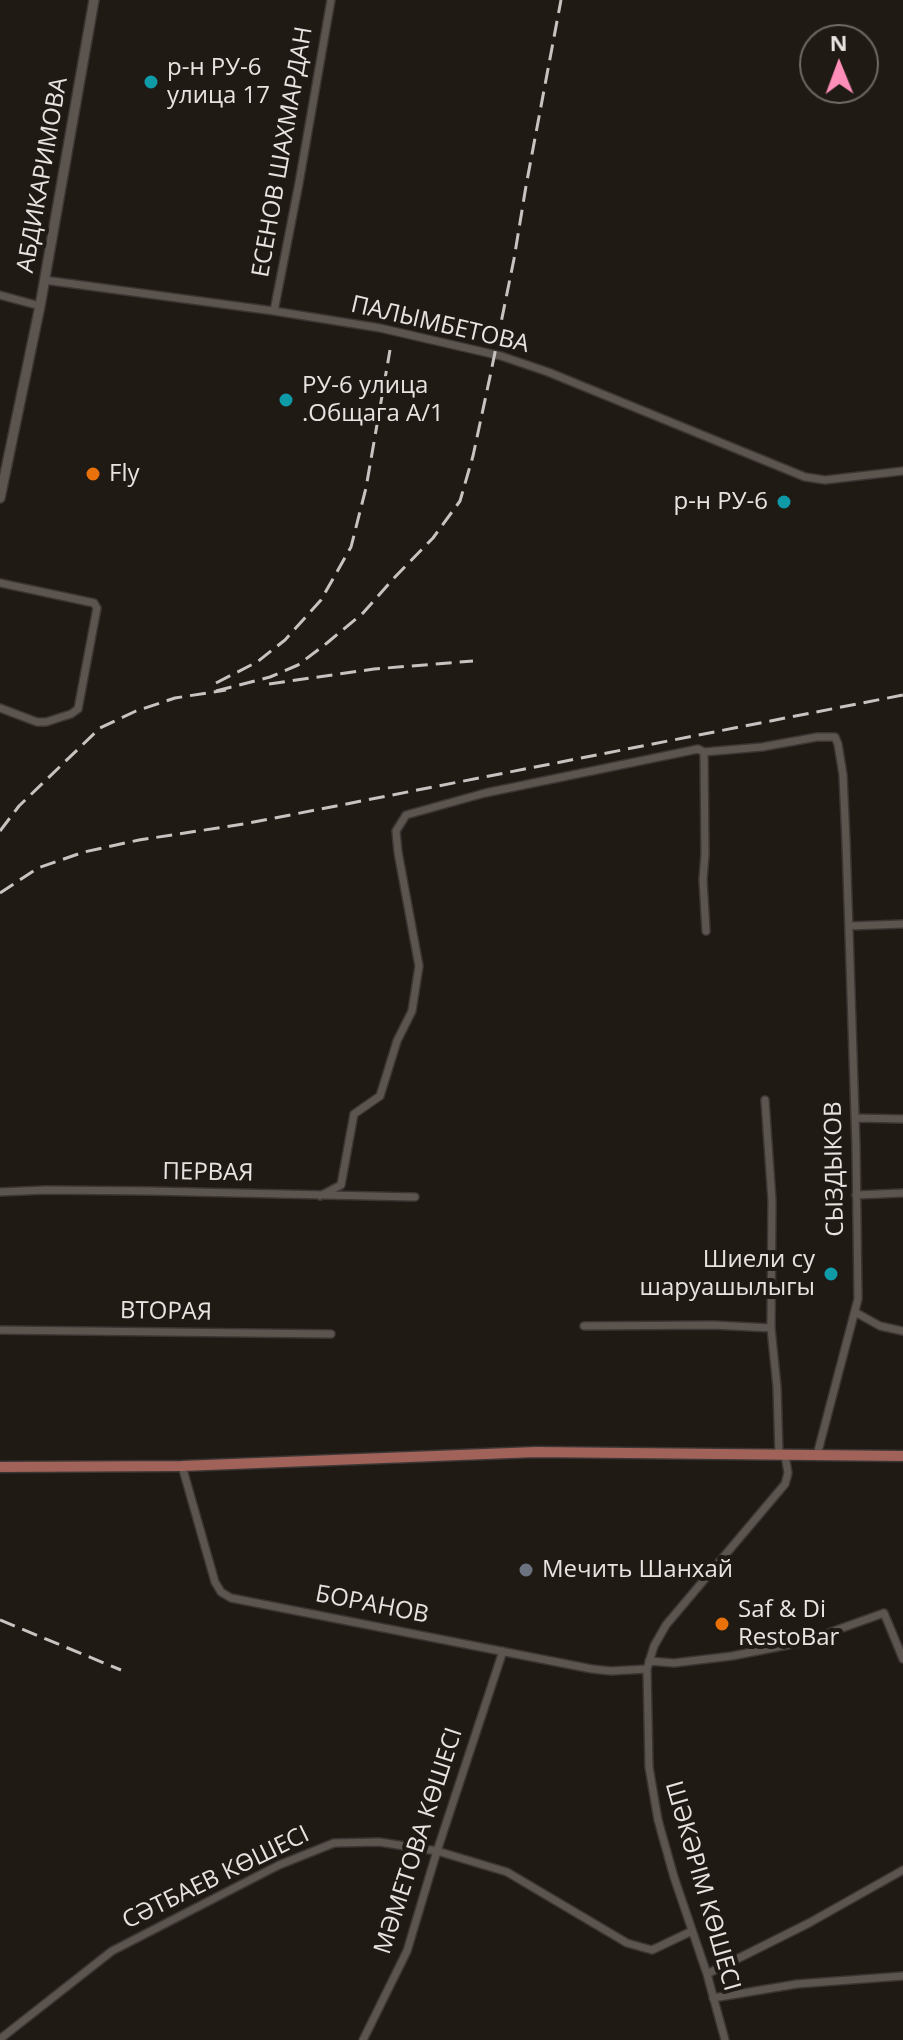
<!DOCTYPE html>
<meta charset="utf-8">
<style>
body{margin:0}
#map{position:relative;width:903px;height:2040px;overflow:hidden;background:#201a15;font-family:"Open Sans",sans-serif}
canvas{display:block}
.north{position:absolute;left:799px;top:24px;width:80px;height:80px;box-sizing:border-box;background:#201a15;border:2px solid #706a66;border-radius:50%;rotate:359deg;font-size:22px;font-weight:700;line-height:32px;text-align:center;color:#e8e3e0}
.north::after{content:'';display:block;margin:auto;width:28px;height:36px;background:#ff8eb9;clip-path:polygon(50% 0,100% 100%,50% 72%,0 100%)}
</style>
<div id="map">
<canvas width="903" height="2040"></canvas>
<div class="north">N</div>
</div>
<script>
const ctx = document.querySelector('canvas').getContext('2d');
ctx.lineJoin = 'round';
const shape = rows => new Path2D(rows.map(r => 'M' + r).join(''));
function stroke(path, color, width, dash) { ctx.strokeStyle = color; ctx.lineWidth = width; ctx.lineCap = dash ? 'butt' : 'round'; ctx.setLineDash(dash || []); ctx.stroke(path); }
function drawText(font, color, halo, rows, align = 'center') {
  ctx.font = font + ' "Open Sans",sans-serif'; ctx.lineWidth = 8; ctx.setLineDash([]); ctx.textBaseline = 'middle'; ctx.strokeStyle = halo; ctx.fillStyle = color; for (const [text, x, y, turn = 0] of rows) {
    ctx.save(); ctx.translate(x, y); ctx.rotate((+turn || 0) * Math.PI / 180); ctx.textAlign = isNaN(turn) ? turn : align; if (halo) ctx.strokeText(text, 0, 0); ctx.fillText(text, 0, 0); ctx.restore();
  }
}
const minor = shape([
 [44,280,274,311,380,328,501,356,548,372,805,477,825,480,903,471],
 [0,295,40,306],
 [274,311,299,183,331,0],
 [0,583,94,603,97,608,78,709,71,714,46,722,37,722,0,708],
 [849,926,903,924],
 [706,931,703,880,705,854,704,752,762,747,817,737,835,737,838,744,843,775,846,841,856,1146,858,1299,817,1455],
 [765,1100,772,1201,771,1328],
 [855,1118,903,1119],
 [0,1192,46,1190,149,1191,415,1197],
 [856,1195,903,1193],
 [320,1196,341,1185,354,1114,380,1096,397,1041,412,1011,419,966,398,852,396,831,406,815,485,793,577,774,698,749,704,752],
 [855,1312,880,1326,903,1331],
 [584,1326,713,1325,771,1328,777,1387,779,1455],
 [0,1330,331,1334],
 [182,1466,215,1582,221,1592,231,1598,592,1669,611,1671,647,1669],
 [649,1661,674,1663,732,1656,803,1642,884,1613,903,1659],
 [707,1974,809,1923,903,1870],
 [713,1998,797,1984,903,1976],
 [0,2039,112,1951,279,1865,334,1843,379,1842,437,1851,507,1872,627,1943,652,1950,692,1931],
 [363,2040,407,1951,437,1851,503,1651],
 [725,2040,707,1974,674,1877,658,1820,649,1767,647,1669,654,1646,666,1625,785,1484,788,1473,785,1455]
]);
const secondary = shape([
 [0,498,40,306,94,0]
]);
const primary = shape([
 [0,1467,182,1466,536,1452,903,1456]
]);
const rail = shape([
 [216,683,257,662,285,640,321,600,351,547,366,488,390,350],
 [269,684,374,669,473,661],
 [216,691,270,677,298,665,327,643,363,613,393,579,433,538,460,501,473,456,491,372,514,259,526,186,561,0],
 [0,831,19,806,100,728,136,711,175,698,226,690],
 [0,893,38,868,84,852,139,840,244,824,903,695],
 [0,1620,121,1670]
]);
const markers = [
 [151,82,8,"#0f9aa8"],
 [286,400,8,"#0f9aa8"],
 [93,474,8,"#e8710a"],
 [784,502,8,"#0f9aa8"],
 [831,1274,8,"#0f9aa8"],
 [526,1570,8,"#6b7280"],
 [722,1624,8,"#e8710a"]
];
const poiNames = [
 ["р-н РУ-6",167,68],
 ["улица 17",167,96],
 ["РУ-6 улица",302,386],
 [".Общага А/1",302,414],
 ["Fly",109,474],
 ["р-н РУ-6",768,502,"right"],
 ["Шиели су",815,1260,"right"],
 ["шаруашылыгы",815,1288,"right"],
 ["Мечить Шанхай",542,1570],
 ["Saf & Di",738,1610],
 ["RestoBar",738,1638]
];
const streetNames = [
 ["ЕСЕНОВ ШАХМАРДАН",283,152,-80],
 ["АБДИКАРИМОВА",43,175,-80],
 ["ПАЛЫМБЕТОВА",440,325,13],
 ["СЫЗДЫКОВ",835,1169,-91],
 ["ПЕРВАЯ",208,1173,1],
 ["ВТОРАЯ",166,1312,1],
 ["БОРАНОВ",372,1605,11],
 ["МӘМЕТОВА КӨШЕСІ",419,1841,-72],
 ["СӘТБАЕВ КӨШЕСІ",216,1878,-26],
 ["ШӘКӘРІМ КӨШЕСІ",702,1886,74]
];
stroke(minor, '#3b3634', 10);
stroke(secondary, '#3b3634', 12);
stroke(primary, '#3b3634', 13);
stroke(minor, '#5c544f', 7);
stroke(secondary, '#5c544f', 9);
stroke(primary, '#a06259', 10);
stroke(rail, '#c8c3c0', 3, [16, 8]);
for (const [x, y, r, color] of markers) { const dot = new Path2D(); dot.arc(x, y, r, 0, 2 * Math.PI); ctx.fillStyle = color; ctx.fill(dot); stroke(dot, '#201a15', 3); }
drawText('24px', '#e8e3e0', '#201a15', poiNames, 'left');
drawText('24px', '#e8e3e0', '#201a15', streetNames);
</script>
